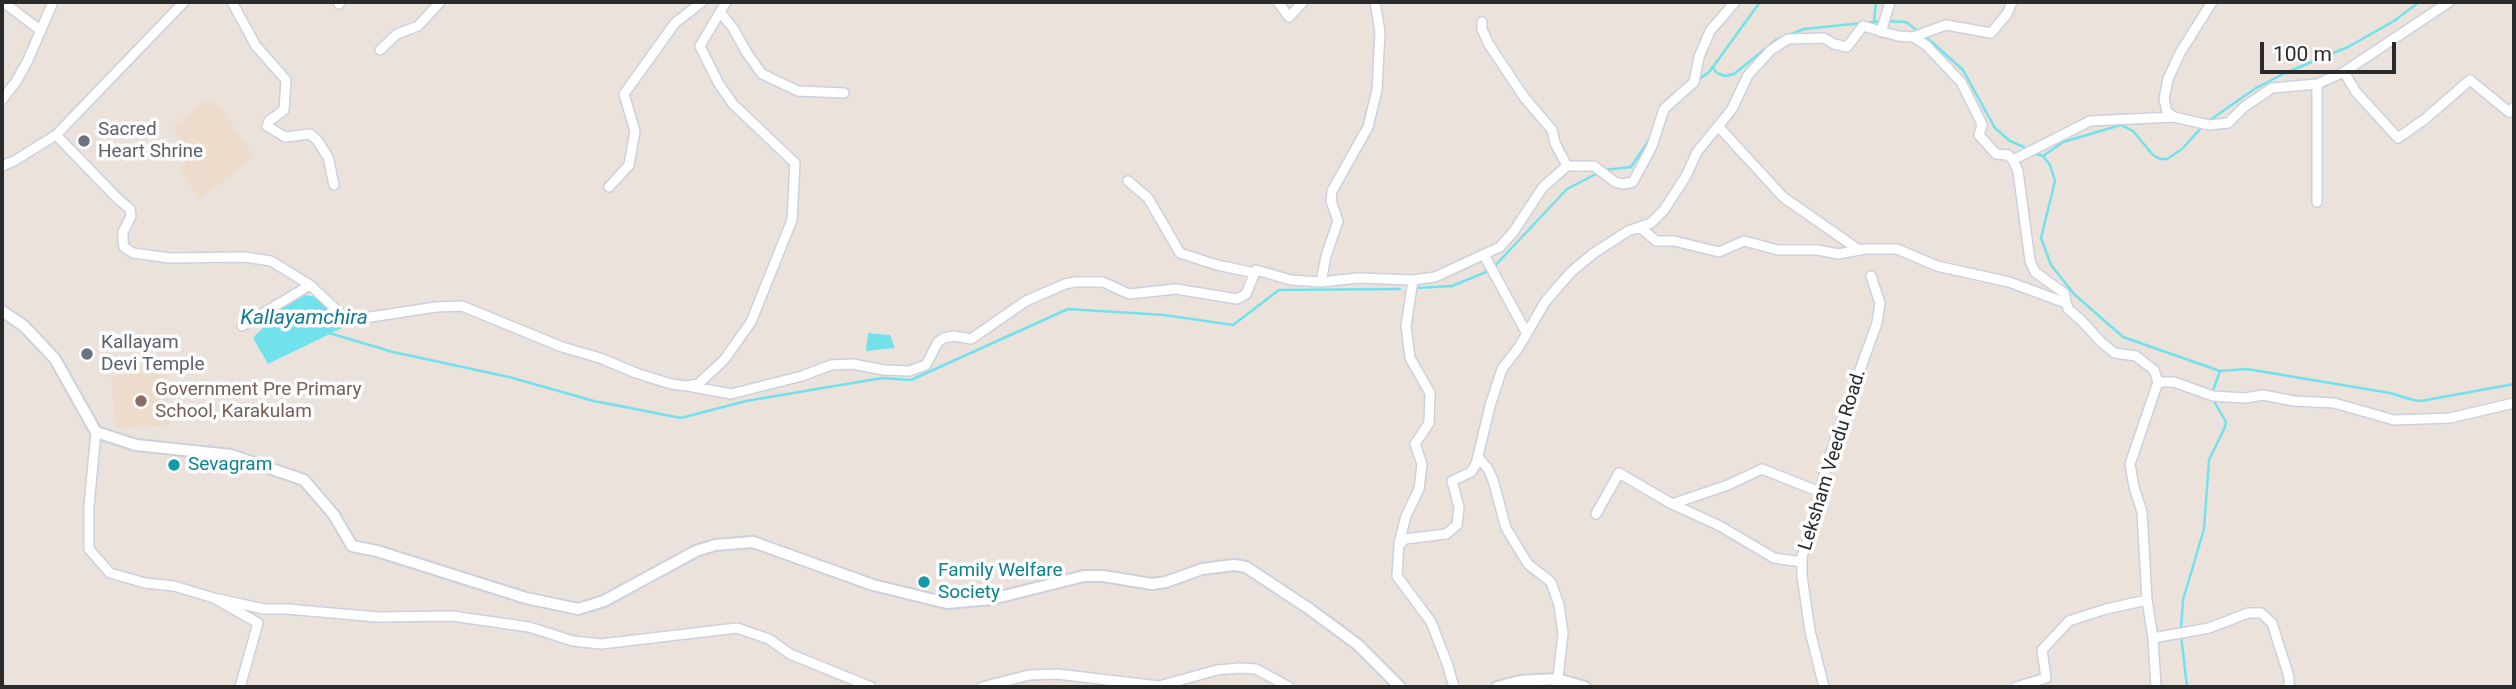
<!DOCTYPE html>
<style>
body{margin:0}
#map{position:relative;width:2516px;height:689px;overflow:hidden;background:#ece2dc;font-family:Roboto,sans-serif}
canvas{display:block}
.frame{position:absolute;inset:0;border:4px solid #2a2a2a;pointer-events:none}
.scale{position:absolute;left:2260px;top:42px;width:136px;height:32px;box-sizing:border-box;border:4px solid #2a2a2a;border-top:0;padding-left:9px;font-size:21px;line-height:24px;white-space:nowrap;color:#2a2a2a;-webkit-text-stroke:5px #fff;paint-order:stroke}
</style>
<div id="map">
<canvas width="2516" height="689"></canvas>
<div class="frame"></div>
<div class="scale">100 m</div>
</div>
<script>
const ctx = document.querySelector('canvas').getContext('2d');
ctx.lineJoin = 'round';
function fill(path, color) { ctx.fillStyle = color; ctx.fill(path, 'evenodd'); }
const shape = rows => new Path2D(rows.map(r => 'M' + r).join(''));
function stroke(path, color, width, dash) { ctx.strokeStyle = color; ctx.lineWidth = width; ctx.lineCap = dash ? 'butt' : 'round'; ctx.setLineDash(dash || []); ctx.stroke(path); }
function drawText(font, color, halo, rows, align = 'center') {
  ctx.font = font + ' Roboto,sans-serif'; ctx.lineWidth = 7; ctx.setLineDash([]); ctx.textBaseline = 'middle'; ctx.strokeStyle = halo; ctx.fillStyle = color; for (const [text, x, y, turn = 0] of rows) {
    ctx.save(); ctx.translate(x, y); ctx.rotate((+turn || 0) * Math.PI / 180); ctx.textAlign = isNaN(turn) ? turn : align; if (halo) ctx.strokeText(text, 0, 0); ctx.fillText(text, 0, 0); ctx.restore();
  }
}
const education = shape([
 [204,100,217,103,254,157,199,200,180,167,188,160,173,127],
 [166,370,170,425,116,429,111,376]
]);
const water = shape([
 [296,294,319,297,342,328,268,364,253,338],
 [868,333,890,335,895,348,866,351]
]);
const stream = shape([
 [1874,22,1876,2],
 [1924,35,1963,70,1995,128,2010,141,2024,147],
 [1712,67,1717,73,1725,76,1734,74,1776,40,1804,29,1882,21,1906,22,1918,31],
 [1697,81,1710,71,1760,2],
 [2207,122,2256,88,2285,73,2348,47,2394,21,2419,2],
 [2033,153,2043,156,2050,165,2055,181,2041,238,2051,265,2074,294,2123,337,2220,371,2247,369,2390,393,2413,400,2421,401,2514,384],
 [2043,156,2063,142,2121,125,2133,131,2153,155,2160,159,2167,159,2182,149,2202,127],
 [1604,170,1631,167,1651,137],
 [1416,288,1452,286,1491,270,1567,189,1598,173],
 [329,333,393,352,509,377,594,401,681,418,746,401,882,378,911,380,1068,309,1164,315,1233,325,1279,290,1400,289],
 [2181,629,2183,600,2204,529,2209,460,2225,427,2226,422,2211,396,2220,371],
 [2181,635,2187,687]
]);
const minor = shape([
 [3,2,40,30],
 [232,2,256,46,286,80,284,110,269,121,267,126,285,137,310,134,317,140,328,157,334,185],
 [1278,2,1289,17,1303,2],
 [2212,2,2180,53,2168,79,2164,99,2167,112,2174,117,2209,125,2228,123,2244,107,2272,88,2317,84,2344,72,2449,2],
 [339,4,340,2],
 [720,12,733,28,747,53,762,74,798,91,844,93],
 [1482,22,1482,29,1488,43,1524,97,1552,130,1555,143,1567,166],
 [1881,32,1890,2],
 [1913,37,1946,25,1991,33,2007,14,2012,2],
 [380,50,397,34,418,26,440,2],
 [2344,72,2356,92,2398,138,2425,119,2470,80,2509,112,2514,107],
 [2,100,17,80,28,60,53,2],
 [1718,126,1783,197,1859,250],
 [56,135,119,200,130,209,131,216,123,232,123,241,124,247,133,253,170,258,245,257,271,261,310,285,343,316,364,318,436,307,462,306,562,347,600,358,636,373,671,384,687,386,698,384,724,360,751,322,792,220,795,163,733,104,719,84,700,46,726,2],
 [2013,160,2090,121,2174,117],
 [2,166,14,161,56,135,184,2],
 [1128,181,1148,198,1180,253,1217,265,1255,273],
 [609,187,629,165,635,131,624,94,675,23,702,2],
 [2317,202,2317,84],
 [1640,227,1656,241,1674,241,1719,252,1744,241,1778,250,1818,250,1838,254,1865,249,1897,249,1937,266,2009,282,2066,303],
 [1484,255,1526,332],
 [1321,282,1326,256,1338,221,1331,201,1332,191,1368,127,1377,90,1380,32,1375,2],
 [242,326,310,285],
 [2158,382,2174,382,2213,396,2245,398,2263,395,2294,401,2334,403,2394,420,2450,418,2514,403],
 [688,386,731,394,802,376,831,365,853,364,884,370,909,371,926,365,938,342,944,338,954,336,971,339,1026,301,1065,284,1075,282,1103,282,1129,294,1176,289,1237,299,1246,294,1256,270,1291,280,1321,282,1358,278,1413,280,1435,277,1500,247,1514,231,1543,187,1567,166,1594,166,1615,182,1623,184,1633,182,1652,146,1664,109,1694,82,1699,57,1710,31,1735,2],
 [96,432,89,506,89,549,110,573,145,583,174,586,214,598,258,623,240,687],
 [1479,458,1488,469,1493,480,1506,528,1528,564,1551,582,1559,605,1563,633,1557,687],
 [1672,504,1728,485,1762,469,1820,492],
 [1596,514,1619,473,1672,504,1720,526,1774,558,1802,562],
 [1399,543,1406,516,1419,489,1422,464,1415,444,1429,423,1430,393,1410,358,1406,326,1413,280],
 [214,598,264,609,287,609,377,617,452,616,529,627,573,641,601,644,737,628,769,639,790,654,871,687],
 [2153,638,2147,600,2142,512,2134,487,2130,464,2158,382],
 [982,687,1029,675,1057,674,1159,686,1217,670,1240,668,1256,669,1289,687],
 [1454,687,1447,663,1431,622,1397,576,1399,545,1405,539,1446,534,1457,525,1459,507,1452,481,1471,472,1476,464,1490,406,1502,369,1519,347,1545,302,1571,272,1594,253,1628,231,1651,223,1664,210,1686,176,1697,152,1732,109,1748,75,1771,50,1788,39,1824,38,1834,44,1847,47,1863,26,1898,36,1913,37,1926,45,1961,82,1980,120,1982,125,1979,135,1996,154,2008,155,2013,160,2018,171,2030,261,2035,272,2064,293,2068,309,2081,320,2102,343,2115,353,2136,356,2146,364,2154,370,2158,382],
 [1824,687,1810,631,1802,576,1802,556,1810,535,1824,476,1837,433,1877,323,1880,303,1871,276],
 [2016,687,2046,678,2042,650,2069,621,2106,609,2147,600],
 [2156,687,2153,638,2209,628,2248,613,2261,613,2272,623,2289,677,2289,687]
]);
const tertiary = shape([
 [2,311,24,326,55,359,96,432,136,445,231,455,304,480,334,515,352,546,377,551,526,598,578,609,604,601,696,551,715,545,753,542,873,585,947,603,992,599,1084,576,1103,576,1152,584,1166,582,1202,569,1234,565,1246,567,1308,608,1357,644,1400,687],
 [1497,687,1520,681,1557,679,1585,687]
]);
const markers = [
 [84,141,7,"#6b7280"],
 [87,354,7,"#6b7280"],
 [141,401,7,"#8d6e63"],
 [174,465,7,"#0f9aa8"],
 [924,582,7,"#0f9aa8"]
];
const worshipNames = [
 ["Sacred",98,130],
 ["Heart Shrine",98,152],
 ["Kallayam",101,343],
 ["Devi Temple",101,365]
];
const educationNames = [
 ["Government Pre Primary",155,390],
 ["School, Karakulam",155,412]
];
const streetNames = [
 ["Leksham Veedu Road.",1833,460,-73]
];
const cultureNames = [
 ["Sevagram",188,465],
 ["Family Welfare",938,571],
 ["Society",938,593]
];
const waterNames = [
 ["Kallayamchira",304,319]
];
fill(education, '#eddccc');
fill(water, '#71e2ec');
stroke(stream, '#71e2ec', 2.5);
stroke(minor, '#cbd1dc', 12);
stroke(tertiary, '#cbd1dc', 14);
stroke(minor, '#fff', 9);
stroke(tertiary, '#fff', 10);
for (const [x, y, r, color] of markers) { const dot = new Path2D(); dot.arc(x, y, r, 0, 2 * Math.PI); ctx.fillStyle = color; ctx.fill(dot); stroke(dot, '#fff', 2.5); }
drawText('19px', '#5b616d', '#fff', worshipNames, 'left');
drawText('19px', '#785e54', '#fff', educationNames, 'left');
drawText('19px', '#2a2a2a', '#fff', streetNames);
drawText('19px', '#0d838f', '#fff', cultureNames, 'left');
drawText('italic 21px', '#0f7c92', '#fff', waterNames);
</script>
